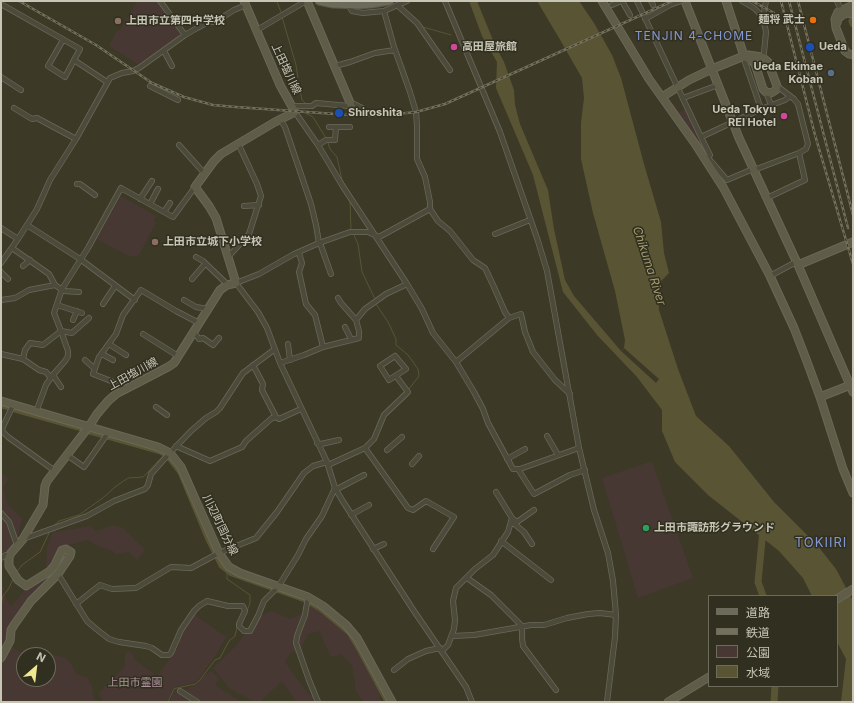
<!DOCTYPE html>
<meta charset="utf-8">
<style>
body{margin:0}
#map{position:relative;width:854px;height:703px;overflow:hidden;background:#3c3926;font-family:Inter,"Noto Sans JP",sans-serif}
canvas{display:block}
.frame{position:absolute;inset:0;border:2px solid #c7c6b6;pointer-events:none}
.legend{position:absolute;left:708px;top:595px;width:130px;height:92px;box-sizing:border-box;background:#312f1f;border:1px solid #6d6b5b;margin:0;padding:5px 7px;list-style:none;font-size:12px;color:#c7c6b6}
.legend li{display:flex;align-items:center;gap:8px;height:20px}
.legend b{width:20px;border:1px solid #6d6b5b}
.north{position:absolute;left:16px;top:647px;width:40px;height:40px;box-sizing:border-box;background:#312f1f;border:1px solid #6d6b5b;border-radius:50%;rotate:28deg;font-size:11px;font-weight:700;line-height:16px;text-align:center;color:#c7c6b6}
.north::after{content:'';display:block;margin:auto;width:14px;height:18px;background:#efe893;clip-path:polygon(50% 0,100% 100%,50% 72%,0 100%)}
</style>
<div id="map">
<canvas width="854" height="703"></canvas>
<div class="frame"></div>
<ul class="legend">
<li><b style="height:5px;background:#6c6a58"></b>道路</li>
<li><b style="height:5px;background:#73715c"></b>鉄道</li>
<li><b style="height:11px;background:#483833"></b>公園</li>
<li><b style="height:11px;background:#595534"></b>水域</li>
</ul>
<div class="north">N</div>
</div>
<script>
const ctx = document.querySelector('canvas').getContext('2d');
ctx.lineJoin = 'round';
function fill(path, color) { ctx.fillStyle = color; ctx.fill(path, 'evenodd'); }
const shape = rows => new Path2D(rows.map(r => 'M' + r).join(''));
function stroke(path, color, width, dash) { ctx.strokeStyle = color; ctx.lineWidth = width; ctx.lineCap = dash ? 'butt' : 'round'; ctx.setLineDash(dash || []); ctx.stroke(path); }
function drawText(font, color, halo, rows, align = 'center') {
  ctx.font = font + ' Inter,"Noto Sans JP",sans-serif'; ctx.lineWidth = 3; ctx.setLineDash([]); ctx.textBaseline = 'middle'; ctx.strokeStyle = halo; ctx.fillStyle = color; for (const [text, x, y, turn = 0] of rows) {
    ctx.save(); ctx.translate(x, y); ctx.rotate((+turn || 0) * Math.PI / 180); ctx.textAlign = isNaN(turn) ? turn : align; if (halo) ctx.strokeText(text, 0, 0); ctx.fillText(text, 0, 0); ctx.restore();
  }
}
const green = shape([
 [137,1,157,1,180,33,180,37,138,64,109,46,116,32,121,29],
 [672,95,670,100,679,112,687,109,699,135,696,137,698,140,701,139,708,154,703,151,668,101],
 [121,196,156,216,154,221,156,223,139,255,130,257,97,239],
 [652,461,693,578,638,598,602,478],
 [1,473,9,478,3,488,8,505,22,518,17,542,5,562,1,564,2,528],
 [112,525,123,528,145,550,137,560,129,552,115,554,112,550,100,547,87,540,69,545,68,555,56,573,38,590,1,655,1,582,4,588,3,592,11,607,25,590,50,573,46,566,47,547,53,531,55,530,56,532,90,526,96,531],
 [309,604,319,610,343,628,353,641,379,689,381,702,364,702,356,692,352,665,341,654,331,657,319,631,308,634,298,655,292,651,285,662,309,695,313,694,317,702,296,702,282,681,260,702,256,702,230,689,213,668,235,647,259,616,272,611,290,619,300,615],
 [194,614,226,637,216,655,196,682,175,687,167,702,103,702,98,694,110,681,122,670,125,665,125,655,128,651,133,654,134,659,157,676,177,649,182,632],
 [10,646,20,652,33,651,59,656,67,659,72,665,76,674,87,677,92,686,94,699,97,702,1,702,1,661],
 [24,655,48,655,48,679,24,679],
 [211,671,219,678,215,685,241,702,170,702,174,691,182,689,187,690,190,687,198,683,204,675]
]);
const water = shape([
 [469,1,477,1,495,45,504,62,514,90,515,105,520,124,548,190,554,229,565,280,574,296,621,351,624,348,625,340,615,291,593,213,581,159,581,123,584,98,582,78,559,38,537,1,579,1,594,23,612,55,621,78,644,164,661,222,664,253,669,273,657,285,659,310,678,369,696,416,729,446,774,502,817,545,836,569,853,601,853,702,841,702,846,659,837,642,837,596,812,596,803,578,779,551,708,495,675,462,662,431,662,410,637,377,597,335,563,292,533,175,496,88,497,62,482,36]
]);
const pier = shape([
 [624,348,659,379,656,383,621,351]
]);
const stream = shape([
 [277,2,281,12],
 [282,17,296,65,298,78],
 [423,27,451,35],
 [298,81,302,100,305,103],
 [305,113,313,117,326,138],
 [328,143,330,149,337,157,342,180,350,193],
 [350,201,351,229],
 [354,235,358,244,362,272,375,299],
 [376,304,388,322,396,339,396,345,408,355,418,369,419,376,409,389],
 [52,527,59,521,79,515,104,497,115,487,128,478,143,477,165,454],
 [227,571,227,579,250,595,250,603,247,611],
 [16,573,22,565,40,552,50,531],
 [1,605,3,596,9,588,13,579],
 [168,702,174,689,177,688,195,684,199,681,215,660,220,658,229,641,235,636,237,628]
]);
const canal = shape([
 [1,406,9,408],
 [14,410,81,429],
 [89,432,160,452,167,456,180,473,207,538,221,566,231,574,304,600],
 [310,603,320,609,349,633,358,648,387,702]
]);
const river = shape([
 [852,21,853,24],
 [763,596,758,582,763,530],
 [774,702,775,686]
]);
const street = shape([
 [346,1,352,11,363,13,384,11,407,1],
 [445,1,500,132,538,241,547,271,579,448,594,510,608,553,613,581,616,615,615,637,607,702],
 [622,1,630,15],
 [637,1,701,137],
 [651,1,653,5],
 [742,1,754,8,763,17,766,32,764,53,762,57],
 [837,1,841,10],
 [1,4,80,49,65,77,48,66,63,40],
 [397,5,417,23,450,70],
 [612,5,621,1],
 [384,11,394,47,410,92,416,112,417,126,417,159,425,177,430,202,430,209,438,221,450,231,473,260,485,268,494,287,505,312,509,318,521,314,525,332,533,352,555,380,570,394],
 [763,17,766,1],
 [645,19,670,5,681,1],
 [257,30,306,1],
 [185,35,197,28,208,22,215,22,234,10,246,5],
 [164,51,172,66],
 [74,60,107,82],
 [745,62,761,109],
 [335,66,350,62,375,53,395,50],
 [1,77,21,90],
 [150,86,178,100],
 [766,92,771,105],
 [683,98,718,85],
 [291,106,312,106,316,103,349,106,354,104,362,108,363,113],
 [14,108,32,119,37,118,76,139],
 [295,112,318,145,342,185,407,284,422,309,433,333,456,362,474,392,483,409,488,423,513,469,520,469,579,448],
 [280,119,285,127,311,204,316,225,319,243,321,246,331,274],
 [329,127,350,127],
 [179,145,205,174],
 [318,145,326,140,335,140,336,127],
 [710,155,701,137,761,109,785,100,790,96],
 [705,157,709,159,727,180,753,169],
 [754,170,799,153],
 [77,184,80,184,95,195],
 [767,198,805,180,799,153,806,149,808,144,798,104,794,99,777,86],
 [140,199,152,181],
 [150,204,158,189],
 [244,206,259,205],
 [430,209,379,237,368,232,350,232,319,243,294,254,259,274,236,283,258,312,267,328,280,363,327,462,335,488,342,500,414,611,466,687,472,702],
 [164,212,170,203],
 [27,225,80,259,135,300],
 [1,228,18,239],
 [495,234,530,220],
 [12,248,49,274,55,285,64,291,79,292],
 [299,253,302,263,299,272,306,304,315,315,323,347],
 [229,256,249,234,261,196,257,184,238,143],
 [196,257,203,261,228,285],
 [1,263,18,239,37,209,50,180,76,139,110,78,122,73,133,71,139,68,185,35,160,1],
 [23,266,30,260],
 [1,272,8,279],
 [770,276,796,262],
 [192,279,205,264],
 [1,300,15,298,29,290,55,285],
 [184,300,196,307,208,309],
 [103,304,115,286],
 [57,305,82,313],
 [73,320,77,311],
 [356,320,365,309,386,294,407,284],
 [345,327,351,339],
 [61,331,72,333,89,318],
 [143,334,178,356],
 [193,335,196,335,199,339,203,338,213,345,219,338],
 [109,344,126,355],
 [288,344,290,360],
 [1,354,23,359,25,350,30,343,43,345,61,331,54,313,62,289,88,248,121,188,173,217,195,187],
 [102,354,113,360],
 [395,356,406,369,389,380,380,366,395,356],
 [23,359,39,370,46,372,51,378],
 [85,360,94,368],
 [456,362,509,318],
 [280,363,304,355,323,347,359,338,359,331,356,320,341,303,338,298],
 [253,365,263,384,262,390,276,417],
 [53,375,61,387],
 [125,389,111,381,93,374,99,357,116,334,123,315,141,290,176,311,199,323],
 [13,405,2,429,3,432,8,437,55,471],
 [156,407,167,415],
 [36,412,46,385,52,376,65,361,68,356,68,351,61,331],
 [547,436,558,455],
 [317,443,321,444,339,440],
 [176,446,210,461,242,447,246,441,272,418,276,417,279,419,301,409],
 [365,448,408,508,413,510,426,501,454,517,433,549],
 [387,450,402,437],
 [67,455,84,467,108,433],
 [507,459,525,449],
 [412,464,419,456],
 [328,465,365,448,374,439,384,415,408,392,396,376],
 [518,469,534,494,570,475,585,470],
 [1,513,9,522,17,545],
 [351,515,369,505],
 [512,518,517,522,534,510],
 [511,521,524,532,532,544],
 [23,539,87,516,114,501,145,489,148,485,151,474,168,455,191,431,206,418,216,412,220,408,243,373,275,349],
 [501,541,551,580],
 [373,549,384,544],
 [1,558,6,555,9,557],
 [58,574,87,621,95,628,109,639,119,642,146,646,152,648,162,655,169,655,171,653,181,630,194,611,199,606,207,601,228,606,243,606,245,611,239,624,239,626,244,631,250,631,258,616,264,601,278,587,298,555,306,539,322,516,335,488,339,488,364,475],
 [467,578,491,595,522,626,522,638,523,646,556,690],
 [308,597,305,615,297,636,296,643,309,680,318,702],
 [76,604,100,585,112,589,136,588,171,567,191,568,219,553,256,538,277,512,304,473,313,466,327,462],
 [452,636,474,635,531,625,544,625,567,618,588,614,600,613,616,615],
 [442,651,448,645,454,629,455,620,453,601,456,588,475,569,493,555,508,532,512,518,496,492],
 [394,670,408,659,426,651,440,648],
 [180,691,197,702]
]);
const secondary = shape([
 [307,1,351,105],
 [602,1,649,79,696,145,723,187,770,276,794,328,806,359,820,397,843,469,853,493],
 [685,1,739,138,798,265,853,392],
 [853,5,838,12,835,19,836,28,845,51,849,54,853,55],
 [837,23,838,19,842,15,847,13,853,14],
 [662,97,689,80,712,69,744,56,748,55,762,57,768,62,777,86,776,90,771,93,766,92,763,89,755,64,752,61,744,56,726,1],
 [798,265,853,242],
 [820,397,853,384],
 [1,401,158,447,170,453,181,467,219,553,229,567,240,573,308,597,323,606,346,625,357,638,392,702],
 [837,599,853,589],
 [1,658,10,641,11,630,14,625,31,601,58,574,70,556,71,552,66,549,62,550,55,565,50,571,26,586,18,580,9,566,9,557,11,553,23,539,43,505,45,486,47,481,90,425,97,414,108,401,116,394,168,367,174,363,220,290,227,285,236,283,216,218,209,206,195,187,214,161,221,154,275,122,295,112,280,85,244,1],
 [668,702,709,677]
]);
const primary = shape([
 [319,1,333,4,358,5,372,4,390,1]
]);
const rail = shape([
 [19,1,96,45,152,83,184,97,213,105,236,107,364,116,387,115,416,112,445,104,672,1],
 [752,1,774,13],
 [781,1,815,135,853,264],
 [789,1,848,228],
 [798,1,853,215]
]);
const markers = [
 [813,20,4,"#e8710a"],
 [118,21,4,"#8d6e63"],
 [454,47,4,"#d1479c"],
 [810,47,5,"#1a4fb4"],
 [831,73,4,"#5c6f8a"],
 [339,113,5,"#1a4fb4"],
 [784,116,4,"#d1479c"],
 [155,242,4,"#8d6e63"],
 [646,528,4,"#2e9e5b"]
];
const poiNames = [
 ["麺将 武士",805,20,"right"],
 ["上田市立第四中学校",126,21],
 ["高田屋旅館",462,47],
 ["Ueda",819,47],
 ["Ueda Ekimae",823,67,"right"],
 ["Koban",823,80,"right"],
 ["Ueda Tokyu",776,110,"right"],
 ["REI Hotel",776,123,"right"],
 ["Shiroshita",348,113],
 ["上田市立城下小学校",163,242],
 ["上田市諏訪形グラウンド",654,528]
];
const streetNames = [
 ["上田塩川線",286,69,65],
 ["上田塩川線",133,374,-29],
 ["川辺町国分線",220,525,64]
];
const parkNames = [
 ["上田市霊園",135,683]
];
const neighbourhoodNames = [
 ["TENJIN 4-CHOME",694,36]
];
const waterNames = [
 ["Chikuma River",649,266,72]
];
const quarterNames = [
 ["TOKIIRI",821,543]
];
fill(green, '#483833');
fill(water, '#595534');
fill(pier, '#3c3926');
stroke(stream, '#595534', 1);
stroke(canal, '#595534', 4.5);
stroke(river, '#595534', 7);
stroke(street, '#6a6858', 6);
stroke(secondary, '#6a6858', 9);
stroke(primary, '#585646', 9);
stroke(street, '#4c4a3a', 4.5);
stroke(secondary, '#5f5d48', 7);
stroke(primary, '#6c6a58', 7);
stroke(rail, '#73715c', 2.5);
stroke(rail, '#312f1f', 1, [3]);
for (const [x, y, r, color] of markers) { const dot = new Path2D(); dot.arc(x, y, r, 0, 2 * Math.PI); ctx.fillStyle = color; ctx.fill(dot); stroke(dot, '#312f1f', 1.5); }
drawText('bold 11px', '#c7c6b6', '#312f1f', poiNames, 'left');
drawText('11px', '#c7c6b6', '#312f1f', streetNames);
drawText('11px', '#b093a0', '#312f1f', parkNames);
ctx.letterSpacing = '1px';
drawText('12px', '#8397d4', '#312f1f', neighbourhoodNames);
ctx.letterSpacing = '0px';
drawText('italic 12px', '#a39d72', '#312f1f', waterNames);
ctx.letterSpacing = '1px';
drawText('13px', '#8397d4', '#312f1f', quarterNames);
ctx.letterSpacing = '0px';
</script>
